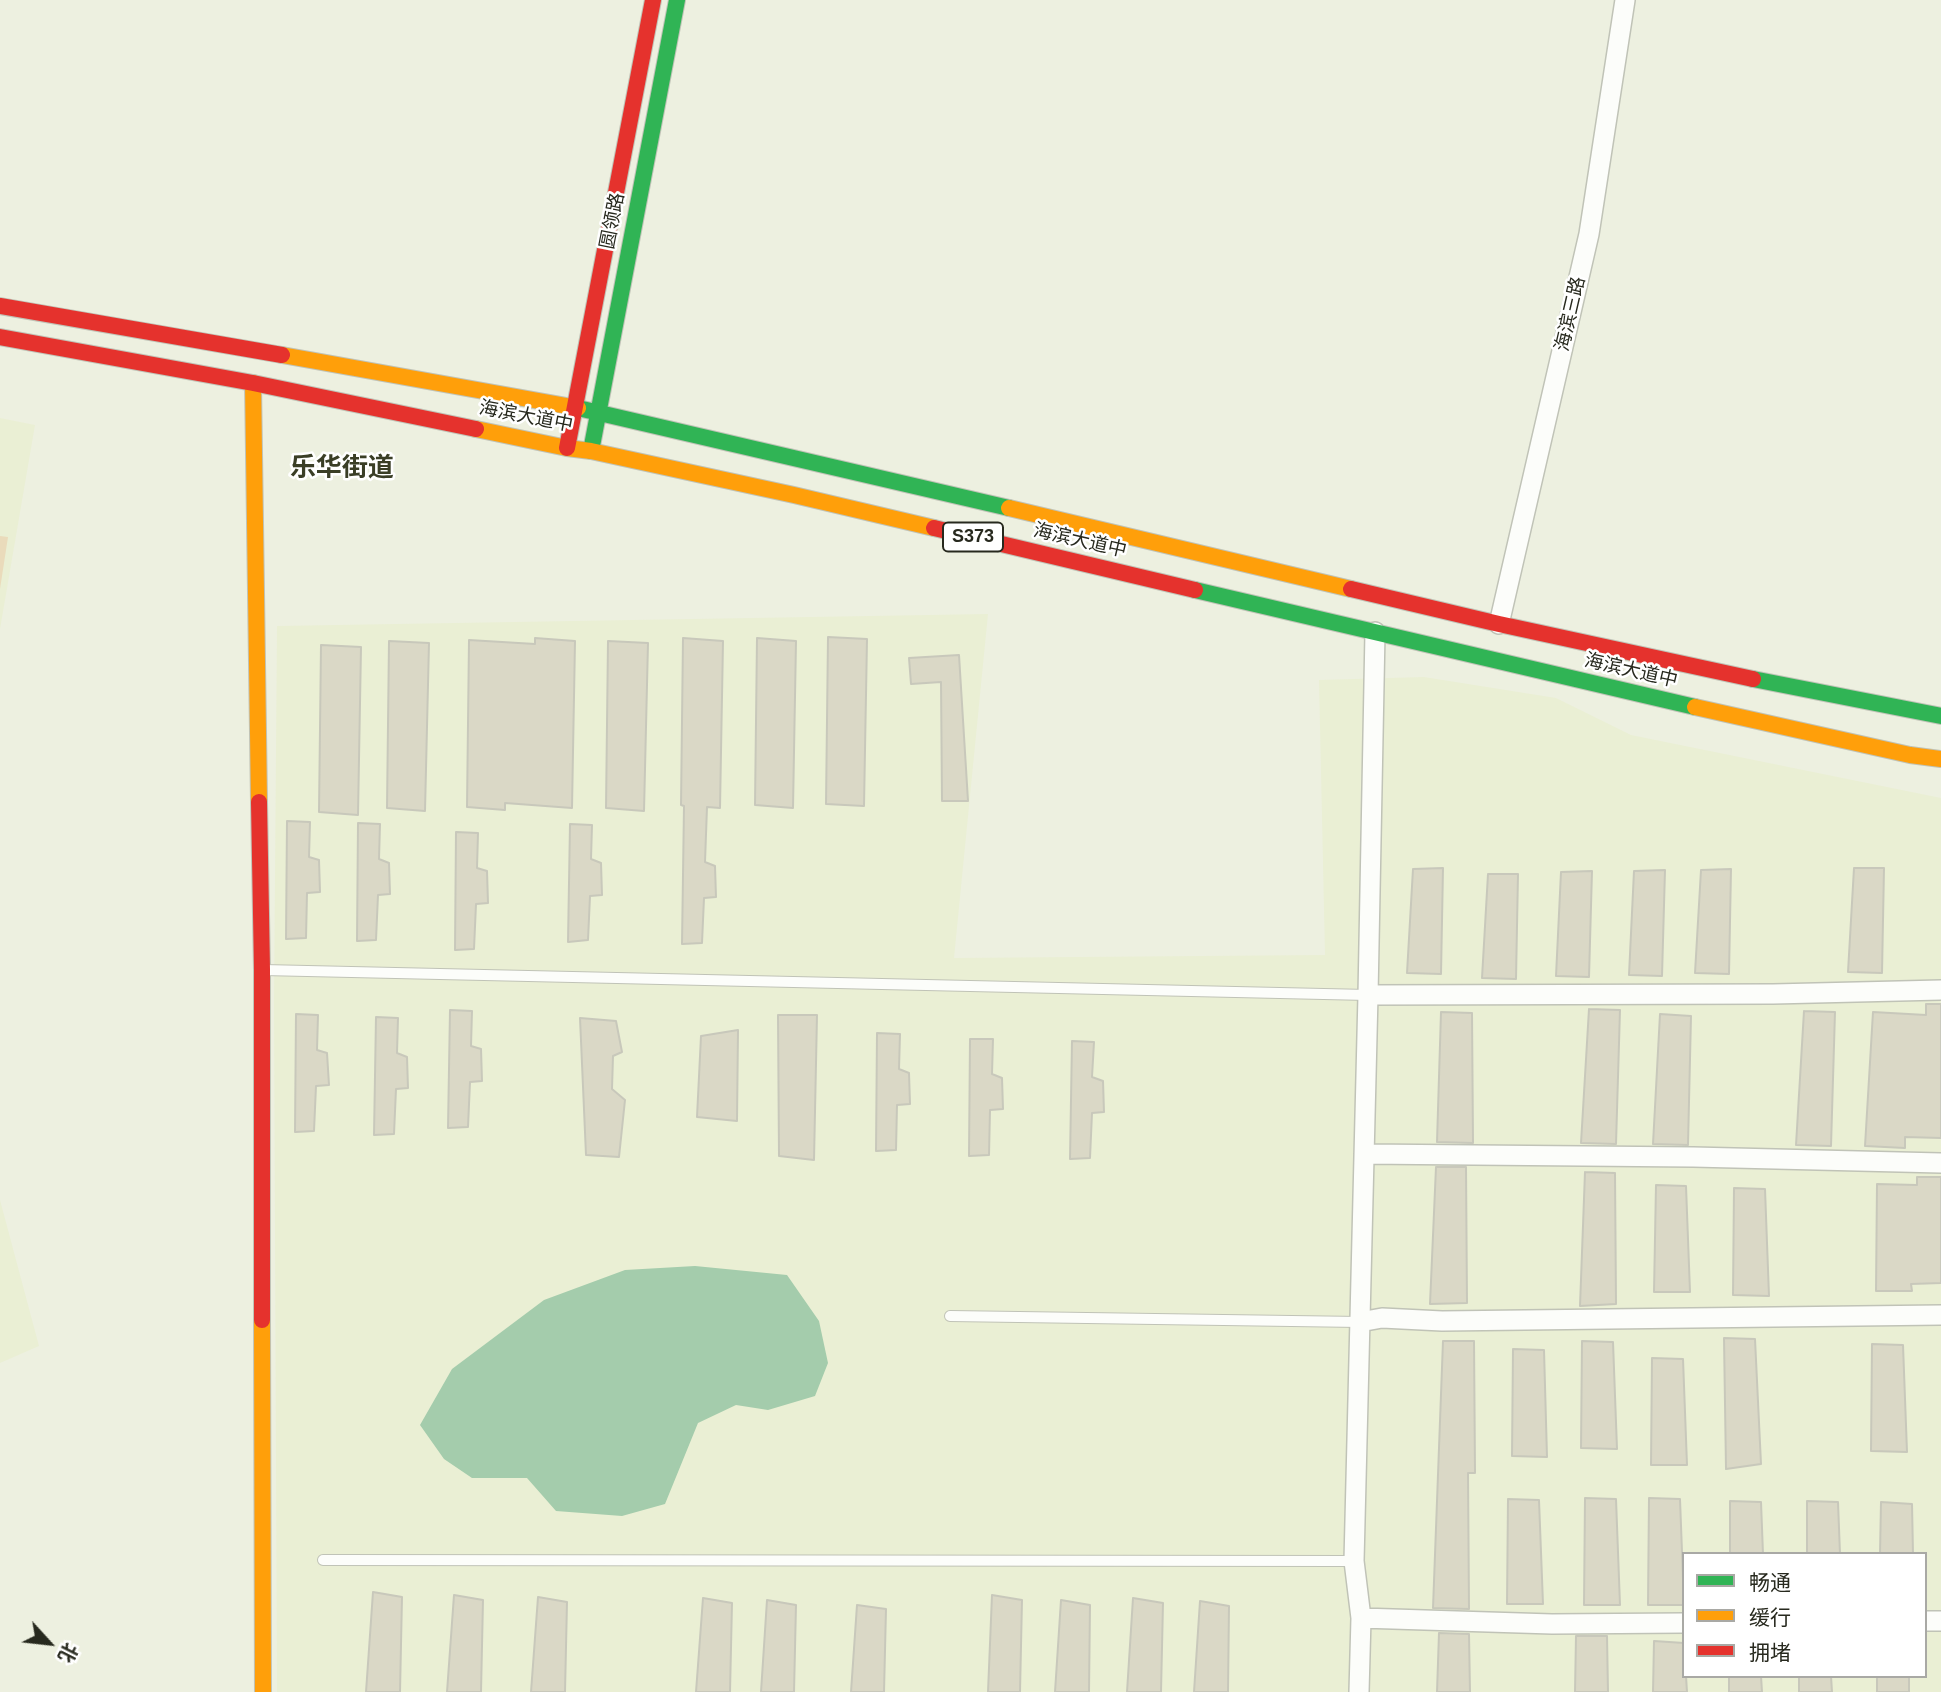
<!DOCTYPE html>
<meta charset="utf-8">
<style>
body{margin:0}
#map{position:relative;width:1941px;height:1692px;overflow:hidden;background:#edf0e0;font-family:Helvetica,"Noto Sans SC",sans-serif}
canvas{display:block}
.legend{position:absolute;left:1682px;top:1552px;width:245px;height:126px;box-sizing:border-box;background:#fff;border:2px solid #a9a9a5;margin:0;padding:9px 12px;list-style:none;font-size:21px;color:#27291e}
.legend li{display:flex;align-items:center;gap:14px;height:35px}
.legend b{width:35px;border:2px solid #a9a9a5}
.north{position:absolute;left:14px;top:1608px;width:70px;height:70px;-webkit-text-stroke:5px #fff;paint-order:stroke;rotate:117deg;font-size:19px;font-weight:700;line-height:28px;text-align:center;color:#27291e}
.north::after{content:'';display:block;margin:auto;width:24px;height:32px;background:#27291e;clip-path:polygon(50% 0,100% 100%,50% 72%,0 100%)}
</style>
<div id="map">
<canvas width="1941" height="1692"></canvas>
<ul class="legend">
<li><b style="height:9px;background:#30b455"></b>畅通</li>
<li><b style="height:9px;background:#ff9f0a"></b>缓行</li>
<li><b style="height:9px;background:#e5322d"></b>拥堵</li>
</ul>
<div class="north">北</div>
</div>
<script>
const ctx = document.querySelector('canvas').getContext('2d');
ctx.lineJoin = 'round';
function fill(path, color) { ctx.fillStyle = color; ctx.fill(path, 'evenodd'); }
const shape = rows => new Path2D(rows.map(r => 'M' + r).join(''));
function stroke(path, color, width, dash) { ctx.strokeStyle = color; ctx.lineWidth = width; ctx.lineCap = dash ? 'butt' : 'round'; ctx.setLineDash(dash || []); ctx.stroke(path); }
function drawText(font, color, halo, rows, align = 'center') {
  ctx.font = font + ' Helvetica,"Noto Sans SC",sans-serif'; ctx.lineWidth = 5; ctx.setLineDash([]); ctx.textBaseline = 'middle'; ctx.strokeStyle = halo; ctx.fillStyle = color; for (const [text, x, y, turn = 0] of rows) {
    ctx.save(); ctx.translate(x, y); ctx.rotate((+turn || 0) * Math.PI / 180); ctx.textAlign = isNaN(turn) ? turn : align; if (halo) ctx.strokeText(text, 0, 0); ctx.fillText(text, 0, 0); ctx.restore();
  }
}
const built = shape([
 [0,418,35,425,0,629],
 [988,614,954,958,1325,955,1319,680,1424,677,1556,698,1631,735,1941,798,1941,1692,277,1692,274,1003,277,626],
 [1684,1554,1925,1554,1925,1676,1684,1676],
 [0,1200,39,1346,0,1363]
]);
const green = shape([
 [0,536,8,537,0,589]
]);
const water = shape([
 [695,1266,787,1275,819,1321,828,1363,815,1396,768,1410,736,1405,698,1423,665,1504,622,1516,556,1511,527,1478,472,1478,444,1459,420,1425,452,1369,544,1300,625,1270]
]);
const building = shape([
 [828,637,867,639,864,806,826,804,828,637],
 [535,638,575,641,572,808,505,803,505,810,467,807,469,640,535,644,535,638],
 [683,638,723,641,720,808,707,807,705,862,715,866,716,897,704,898,702,943,682,944,684,806,681,805,683,638],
 [757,638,796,641,793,808,755,805,757,638],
 [389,641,429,643,425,811,387,808,389,641],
 [608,641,648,643,644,811,606,808,608,641],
 [321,645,361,647,358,815,319,812,321,645],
 [959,655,968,801,942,801,941,682,911,684,909,658,959,655],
 [287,821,310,822,309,857,319,860,320,892,307,893,306,938,286,939,287,821],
 [358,823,380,824,379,859,389,863,390,894,378,895,376,940,357,941,358,823],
 [570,824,592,825,591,859,601,863,602,895,590,896,588,940,568,942,570,824],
 [456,832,478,833,477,868,487,871,488,903,476,904,474,949,455,950,456,832],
 [1443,868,1441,974,1407,973,1413,869,1443,868],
 [1854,868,1884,868,1882,973,1848,972,1854,868],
 [1731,869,1729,974,1695,973,1701,870,1731,869],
 [1665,870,1662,976,1629,975,1634,871,1665,870],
 [1592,871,1589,977,1556,976,1561,872,1592,871],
 [1488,874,1518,874,1516,979,1482,978,1488,874],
 [1926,1004,1941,1004,1941,1138,1905,1137,1905,1148,1865,1146,1873,1012,1926,1015,1926,1004],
 [1589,1009,1620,1010,1616,1144,1581,1143,1589,1009],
 [450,1010,472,1011,471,1046,481,1049,482,1081,470,1082,468,1127,448,1128,450,1010],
 [1804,1011,1835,1012,1831,1146,1796,1145,1804,1011],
 [1441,1012,1472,1013,1473,1143,1437,1142,1441,1012],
 [296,1014,318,1015,317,1050,327,1053,329,1085,316,1086,314,1131,295,1132,296,1014],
 [1660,1014,1691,1016,1688,1145,1653,1144,1660,1014],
 [778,1015,817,1015,814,1160,779,1156,778,1015],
 [376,1017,398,1018,397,1053,407,1057,408,1088,396,1089,394,1134,374,1135,376,1017],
 [580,1018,616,1021,622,1052,613,1056,612,1089,625,1100,619,1157,586,1155,580,1018],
 [738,1030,737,1121,697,1117,701,1036,738,1030],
 [877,1033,900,1034,899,1069,909,1073,910,1104,897,1105,896,1150,876,1151,877,1033],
 [970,1039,993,1039,992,1074,1002,1078,1003,1109,990,1110,989,1155,969,1156,970,1039],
 [1072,1041,1094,1042,1092,1077,1103,1081,1104,1112,1092,1113,1090,1158,1070,1159,1072,1041],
 [1436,1167,1466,1167,1467,1303,1430,1304,1436,1167],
 [1585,1172,1615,1173,1616,1304,1580,1306,1585,1172],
 [1917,1177,1941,1177,1941,1283,1911,1284,1912,1291,1876,1291,1877,1184,1917,1185,1917,1177],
 [1656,1185,1686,1186,1690,1292,1654,1292,1656,1185],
 [1734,1188,1765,1189,1769,1296,1733,1295,1734,1188],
 [1724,1338,1755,1339,1761,1464,1726,1469,1724,1338],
 [1443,1341,1474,1341,1475,1473,1468,1473,1469,1609,1433,1608,1443,1341],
 [1582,1341,1613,1342,1617,1449,1581,1448,1582,1341],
 [1872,1344,1903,1345,1907,1452,1871,1451,1872,1344],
 [1513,1349,1544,1350,1547,1457,1512,1456,1513,1349],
 [1652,1358,1683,1359,1687,1465,1651,1465,1652,1358],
 [1585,1498,1616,1499,1620,1605,1584,1605,1585,1498],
 [1649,1498,1680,1499,1684,1605,1648,1605,1649,1498],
 [1508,1499,1539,1500,1543,1604,1507,1604,1508,1499],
 [1730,1501,1761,1502,1763,1554,1730,1554,1730,1501],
 [1807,1501,1838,1502,1840,1554,1807,1554,1807,1501],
 [1881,1502,1912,1504,1913,1554,1880,1554,1881,1502],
 [373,1592,402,1597,400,1692,366,1692,373,1592],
 [454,1595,483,1600,481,1692,447,1692,454,1595],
 [992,1595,1022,1600,1020,1692,988,1692,992,1595],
 [538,1597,567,1602,565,1692,531,1692,538,1597],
 [703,1598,732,1603,730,1692,696,1692,703,1598],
 [1133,1598,1163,1603,1161,1692,1127,1692,1133,1598],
 [767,1600,796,1605,794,1692,761,1692,767,1600],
 [1061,1600,1090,1605,1089,1692,1055,1692,1061,1600],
 [1200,1601,1229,1606,1228,1692,1194,1692,1200,1601],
 [857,1605,886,1609,884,1692,851,1692,857,1605],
 [1439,1633,1469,1634,1470,1692,1437,1692,1439,1633],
 [1576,1636,1607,1636,1608,1692,1575,1692,1576,1636],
 [1654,1641,1684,1643,1684,1676,1686,1676,1687,1692,1653,1692,1654,1641],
 [1729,1676,1761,1676,1762,1692,1729,1692,1729,1676],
 [1799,1676,1831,1676,1832,1692,1799,1692,1799,1676],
 [1877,1676,1909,1676,1909,1692,1877,1692,1877,1676]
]);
const lane = shape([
 [263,970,1368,995],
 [950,1316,1360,1322],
 [323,1560,1354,1561]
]);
const street = shape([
 [1499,624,1589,234,1625,0],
 [1368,995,1773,994,1941,990],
 [1364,1154,1693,1157,1941,1163],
 [1360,1322,1382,1318,1442,1321,1941,1315],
 [1361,1618,1552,1624,1684,1623],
 [1925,1621,1941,1621],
 [1359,1692,1361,1618,1354,1561,1368,995,1375,632]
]);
const fast = shape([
 [578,408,1009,508],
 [591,451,677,0],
 [1195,590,1695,707],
 [1753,679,1941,716]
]);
const slow = shape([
 [282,355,578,408],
 [253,383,259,802],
 [476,429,567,448,591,451,794,495,934,528],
 [1009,508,1351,589],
 [1695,707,1910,755,1941,759],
 [262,1320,263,1692]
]);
const jam = shape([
 [0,306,282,355],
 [0,337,253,383,476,429],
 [567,448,653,0],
 [934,528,1195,590],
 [1351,589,1499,624,1753,679],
 [259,802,262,970,262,1320]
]);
const shields = [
 [973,537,60]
];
const shieldNames = [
 ["S373",973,537]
];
const streetNames = [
 ["圆领路",613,221,-79],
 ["海滨三路",1571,314,-77],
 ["海滨大道中",526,417,11],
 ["海滨大道中",1080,541,13],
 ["海滨大道中",1631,671,13]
];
const districtNames = [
 ["乐华街道",342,469]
];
fill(built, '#eaefd4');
fill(green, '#eadbbb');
fill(water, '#a4ccac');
fill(building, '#dad8c6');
stroke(building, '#c8c8bb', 2);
stroke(lane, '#c0c3b7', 12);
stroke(street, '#c0c3b7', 22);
stroke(fast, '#c0c3b7', 18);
stroke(slow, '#c0c3b7', 18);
stroke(jam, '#c0c3b7', 18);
stroke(lane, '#fcfdfa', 10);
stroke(street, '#fcfdfa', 19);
stroke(fast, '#30b455', 16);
stroke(slow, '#ff9f0a', 16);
stroke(jam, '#e5322d', 16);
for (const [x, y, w] of shields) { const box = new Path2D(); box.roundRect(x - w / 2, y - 14.5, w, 29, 5); ctx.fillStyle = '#fff'; ctx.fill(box); stroke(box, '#27291e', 2); }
drawText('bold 18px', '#27291e', null, shieldNames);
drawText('19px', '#27291e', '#fff', streetNames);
drawText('bold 26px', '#3a3e26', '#fff', districtNames);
</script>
